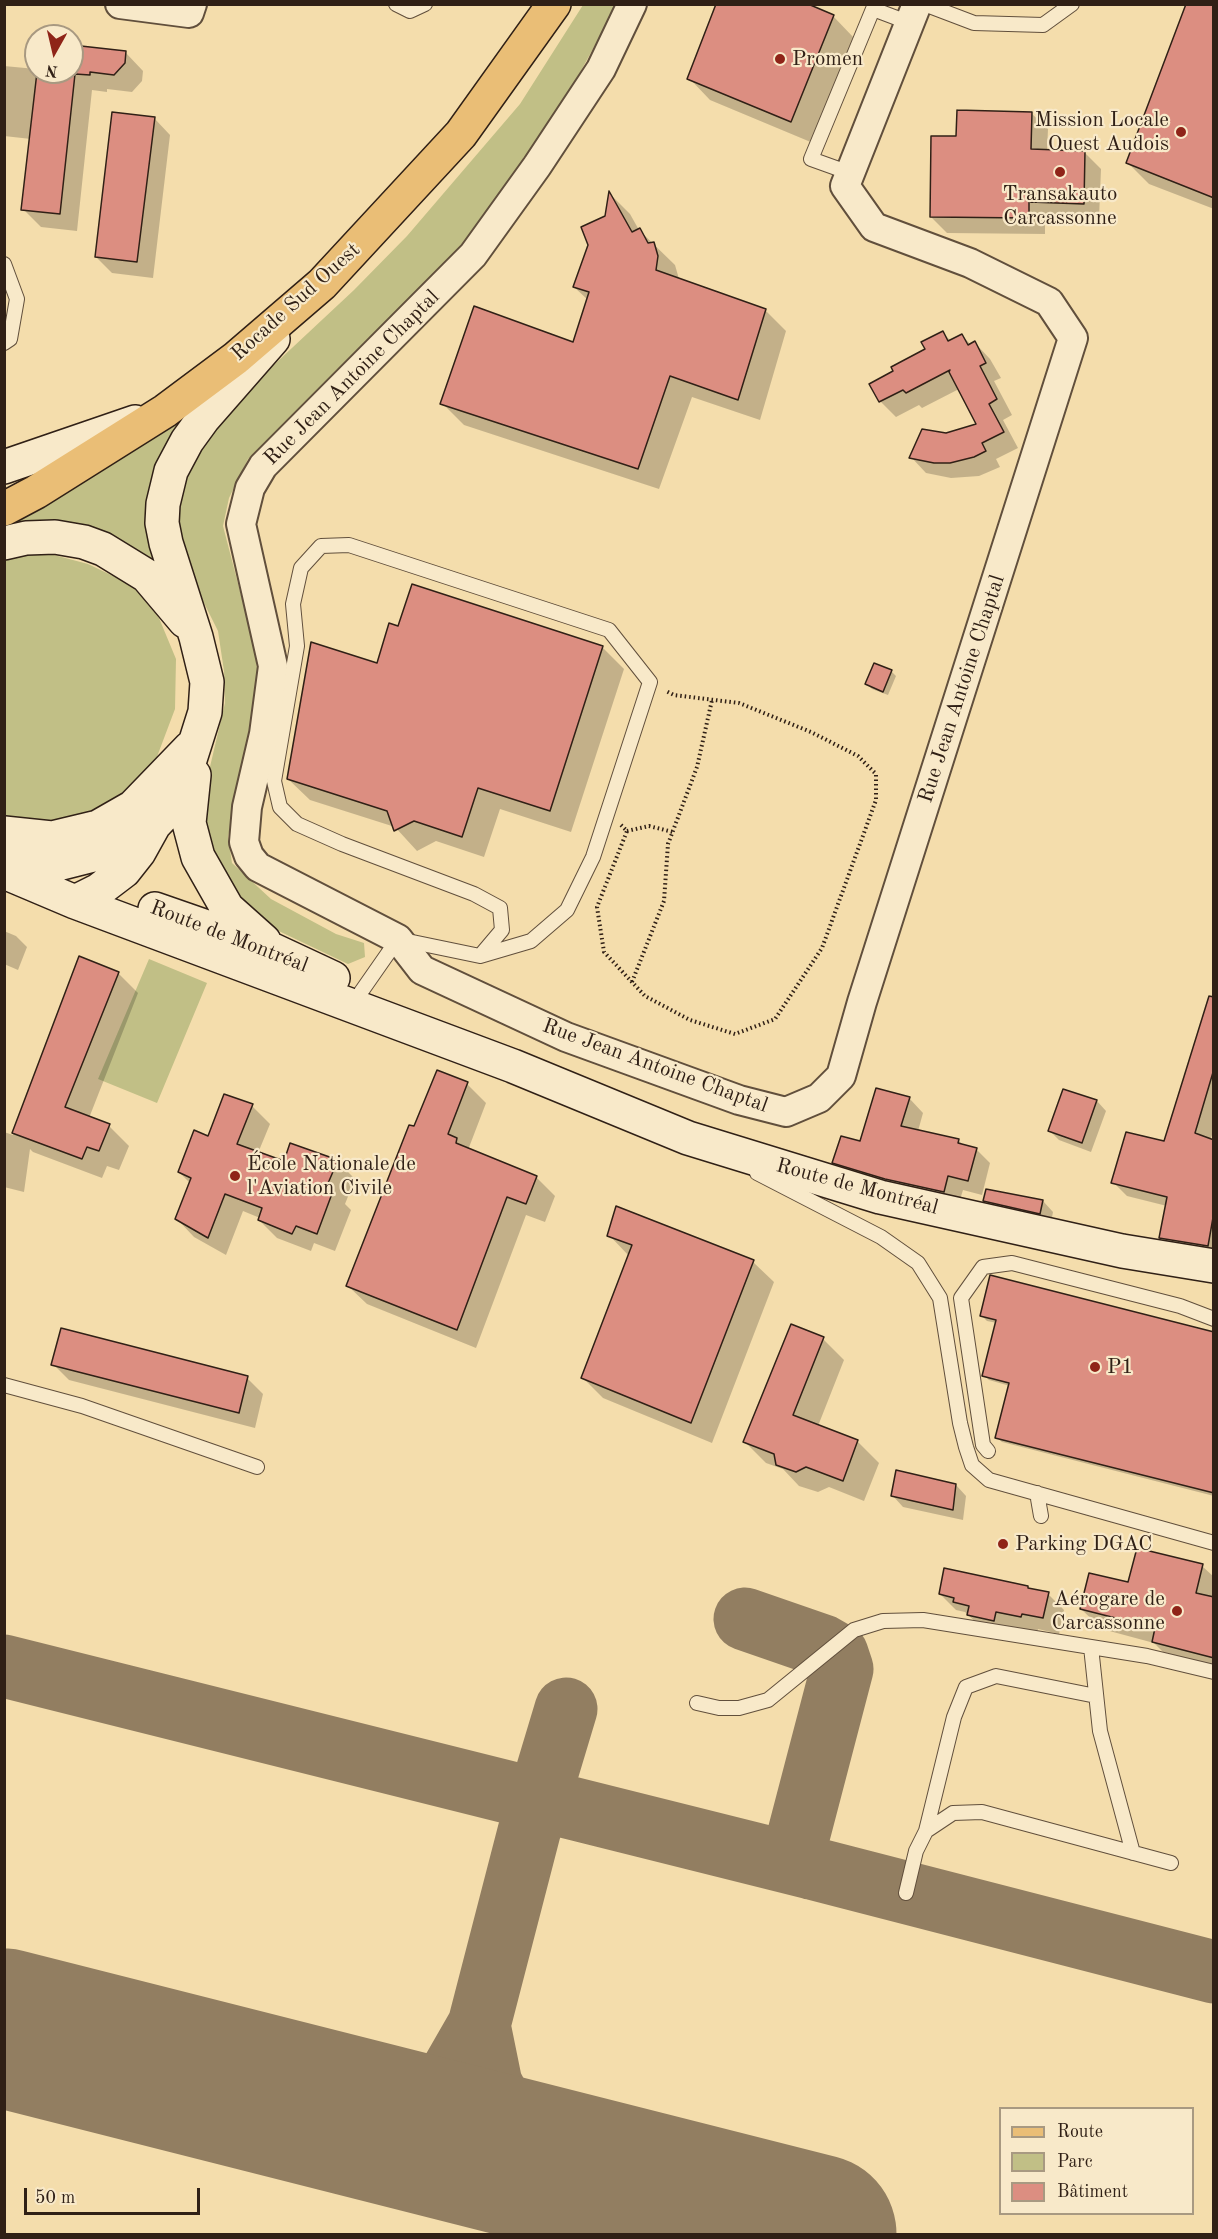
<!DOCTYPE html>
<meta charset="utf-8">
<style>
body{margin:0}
#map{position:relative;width:1218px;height:2239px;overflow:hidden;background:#f4ddac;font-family:"Old Standard TT",serif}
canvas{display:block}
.frame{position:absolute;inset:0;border:6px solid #302016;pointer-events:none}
.legend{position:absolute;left:999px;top:2107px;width:195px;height:108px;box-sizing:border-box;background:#f8e9c9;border:2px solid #a89981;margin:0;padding:8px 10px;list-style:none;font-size:18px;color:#302016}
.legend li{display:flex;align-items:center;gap:12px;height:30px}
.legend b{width:30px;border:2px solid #a89981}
.north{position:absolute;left:24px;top:24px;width:60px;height:60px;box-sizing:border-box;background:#f8e9c9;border:2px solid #a89981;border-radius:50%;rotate:188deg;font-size:16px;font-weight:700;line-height:24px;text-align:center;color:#302016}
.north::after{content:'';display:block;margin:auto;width:21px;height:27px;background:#8f2418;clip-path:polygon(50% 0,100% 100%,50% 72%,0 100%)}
.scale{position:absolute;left:24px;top:2188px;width:176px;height:27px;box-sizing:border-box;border:3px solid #302016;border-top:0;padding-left:8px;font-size:18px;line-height:21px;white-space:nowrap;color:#302016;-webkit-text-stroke:4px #f8e9c9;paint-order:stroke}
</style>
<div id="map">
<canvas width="1218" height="2239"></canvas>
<div class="frame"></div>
<ul class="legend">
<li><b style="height:8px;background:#eabe76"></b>Route</li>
<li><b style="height:16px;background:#c1bf86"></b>Parc</li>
<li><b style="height:16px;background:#dc8e81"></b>Bâtiment</li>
</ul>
<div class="north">N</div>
<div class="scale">50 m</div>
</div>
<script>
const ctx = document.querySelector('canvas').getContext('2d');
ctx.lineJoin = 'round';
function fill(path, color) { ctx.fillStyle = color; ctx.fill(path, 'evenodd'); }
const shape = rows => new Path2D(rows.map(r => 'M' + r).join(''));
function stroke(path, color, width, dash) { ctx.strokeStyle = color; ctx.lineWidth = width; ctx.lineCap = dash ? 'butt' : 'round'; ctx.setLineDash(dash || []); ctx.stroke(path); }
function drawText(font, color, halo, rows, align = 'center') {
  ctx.font = font + ' "Old Standard TT",serif'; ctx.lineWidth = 4.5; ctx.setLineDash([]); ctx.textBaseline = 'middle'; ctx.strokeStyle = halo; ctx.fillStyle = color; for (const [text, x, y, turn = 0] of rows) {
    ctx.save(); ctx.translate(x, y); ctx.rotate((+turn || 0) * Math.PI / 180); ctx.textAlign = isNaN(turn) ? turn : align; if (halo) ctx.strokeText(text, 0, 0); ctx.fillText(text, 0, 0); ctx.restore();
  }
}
const green = shape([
 [583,5,617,5,561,107,512,181,463,244,425,285,248,459,229,498,223,526,254,645,259,683,228,837,232,863,271,899,336,934,364,943,365,957,348,964,264,924,219,882,202,823,209,771,225,703,224,671,218,631,185,565,175,500,190,461,216,419,354,290,407,236,520,104],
 [184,410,187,418,153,568,5,528,4,524],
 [39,551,88,564,132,585,159,618,176,659,175,709,155,762,142,785,76,821,23,824,5,821,4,559],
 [149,959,207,983,157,1103,98,1079]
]);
const shadow = shape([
 [1214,4,1214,209,1149,184,1128,163],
 [833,16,854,38,813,143,710,100,689,78],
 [72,43,77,47,126,53,143,71,142,81,132,92,107,89,107,92,92,90,77,231,41,227,23,209,31,139,4,136,4,66,36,69,36,72,72,72],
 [1031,113,1048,129,1047,151,1085,153,1101,169,1099,219,1045,217,1045,234,947,233,931,217,958,138],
 [154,118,170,135,153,278,112,273,96,257],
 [610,194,630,214,639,230,675,265,679,279,765,310,786,331,760,420,692,397,659,489,464,425,442,403,574,344,588,300,574,287,606,217],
 [943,333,951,341,962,335,971,345,975,343,990,359,1001,378,994,381,1012,415,1003,420,1018,448,996,459,1000,467,979,476,951,478,926,473,911,457,946,435,978,425,959,389,922,408,919,405,896,417,881,402,871,385,927,350],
 [413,586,603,648,624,669,571,832,500,809,484,857,436,841,417,851,395,827,310,800,288,779,378,665,399,628],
 [891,671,896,676,888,695,872,689,867,684],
 [4,931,16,936,27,947,18,970,4,964],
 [80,958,118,973,138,993,89,1118,109,1126,129,1146,119,1170,107,1166,102,1178,33,1152,30,1149,24,1192,4,1187,4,1132,13,1135],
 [1214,1027,1214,1129,1210,1141,1214,1143,1214,1258,1175,1251,1161,1238,1167,1206,1127,1196,1113,1182,1165,1142],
 [467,1084,486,1103,468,1150,536,1177,555,1196,545,1222,526,1215,476,1348,367,1304,347,1285,415,1128],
 [1064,1090,1097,1101,1106,1111,1091,1152,1059,1140,1050,1131],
 [909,1098,923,1113,918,1131,958,1140,964,1146,976,1149,990,1163,982,1195,963,1190,958,1206,848,1177,834,1162,861,1143],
 [252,1106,270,1124,258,1153,285,1163,337,1161,355,1179,345,1204,351,1210,335,1251,314,1243,311,1251,277,1238,259,1220,260,1218,243,1211,226,1255,194,1237,176,1218,190,1183,179,1172,208,1138],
 [987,1190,1043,1201,1053,1212,1051,1223,995,1211,985,1200],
 [617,1208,753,1262,774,1282,712,1443,603,1398,582,1377,629,1256,609,1235],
 [982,1316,1214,1333,1214,1496,1002,1442,997,1438,1010,1386,989,1380,984,1375,997,1323,987,1321],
 [823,1339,844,1360,818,1426,857,1441,879,1463,864,1501,829,1487,818,1492,799,1486,783,1469,766,1463,745,1442],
 [53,1364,247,1378,263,1394,255,1428,69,1380],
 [956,1485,966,1496,963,1520,903,1507,893,1496],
 [1202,1566,1214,1577,1214,1673,1174,1663,1154,1643,1102,1629,1081,1609,1129,1584],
 [1028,1587,1030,1590,1048,1594,1064,1610,1059,1634,1038,1629,1037,1633,1012,1627,1010,1636,985,1631,965,1612,956,1610,940,1594]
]);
const taxiway = shape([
 [745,1619,823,1646,837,1654,842,1669,797,1841,798,1854,811,1868],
 [4,1666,811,1868,1214,1972],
 [479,2025,491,2084,515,2129,549,2154,588,2176],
 [335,2112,377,2110,412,2102,435,2089,452,2072,479,2025,529,1832,566,1709]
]);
const runway = shape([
 [4,2028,817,2234]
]);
const building = shape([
 [716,4,808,4,834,15,791,122,687,79,716,4],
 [1186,4,1214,4,1214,198,1126,163,1186,4],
 [72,45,126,51,125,63,114,75,90,72,90,75,75,74,60,214,21,210,37,72,72,72,72,45],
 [957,110,1032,112,1031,149,1085,151,1084,204,1029,202,1029,218,930,217,931,136,956,136,957,110],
 [112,112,155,117,137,262,95,257,112,112],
 [609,191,632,232,640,228,648,243,654,242,658,256,656,270,766,309,738,400,670,376,638,469,440,404,474,306,573,342,589,292,573,287,588,245,581,227,605,216,609,191],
 [943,331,948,341,962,334,968,345,975,341,986,363,980,366,997,399,989,404,1004,432,982,443,986,451,974,457,950,463,934,463,909,458,922,429,946,433,976,424,949,372,950,370,906,393,903,390,879,402,869,384,893,371,891,367,925,349,921,342,943,331],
 [412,584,603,646,550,811,478,788,462,837,414,821,394,831,387,811,287,779,311,642,377,663,389,623,398,626,412,584],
 [874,663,892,670,883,692,865,684,874,663],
 [79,956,119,972,65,1107,110,1124,99,1151,87,1147,82,1159,12,1133,79,956],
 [1209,996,1214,997,1214,1069,1195,1133,1214,1140,1214,1212,1208,1246,1159,1238,1167,1197,1111,1183,1126,1132,1164,1141,1209,996],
 [437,1070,468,1082,448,1134,457,1138,456,1143,537,1176,526,1204,507,1197,457,1330,346,1286,409,1125,414,1126,437,1070],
 [876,1088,910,1097,901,1126,959,1139,958,1143,977,1148,968,1181,948,1176,944,1192,885,1179,832,1163,841,1136,860,1141,876,1088],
 [1063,1089,1097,1100,1082,1143,1048,1131,1063,1089],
 [224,1094,253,1104,237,1144,284,1161,290,1143,338,1160,326,1188,333,1191,317,1234,296,1226,292,1234,258,1220,262,1208,225,1194,208,1238,175,1219,191,1178,178,1172,194,1130,208,1136,224,1094],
 [986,1189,1043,1200,1040,1214,983,1201,986,1189],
 [616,1206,754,1260,691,1423,581,1378,632,1245,607,1236,616,1206],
 [990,1275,1214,1332,1214,1493,995,1438,1009,1383,982,1376,996,1320,980,1316,990,1275],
 [791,1324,824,1337,793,1415,858,1440,843,1481,806,1467,796,1472,776,1465,774,1454,743,1442,791,1324],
 [61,1328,248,1376,239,1413,51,1365,61,1328],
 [896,1470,956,1484,953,1510,891,1496,896,1470],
 [1137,1548,1203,1564,1196,1593,1214,1597,1214,1658,1152,1642,1155,1628,1080,1609,1089,1573,1128,1582,1137,1548],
 [944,1568,1028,1586,1028,1588,1049,1592,1043,1618,1022,1614,1021,1617,996,1612,994,1621,967,1615,969,1606,953,1602,954,1598,939,1594,944,1568]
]);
const path = shape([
 [621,825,627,831,597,907,604,952,645,996,690,1020,735,1034,775,1019,822,948,876,800,876,774,858,756,811,732,739,703,674,695,666,691],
 [627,831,649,826,673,832],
 [632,982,664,901,668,844,697,767,712,700]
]);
const lane = shape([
 [396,4,410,11,425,4],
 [924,4,974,23,1043,25,1072,4],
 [850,173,811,159,873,9,910,23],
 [4,264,17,299,10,339,4,343],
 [361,992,398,939,480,956,531,941,567,910,593,857,650,682,609,630,349,545,321,546,301,568,293,604,297,646,274,781,280,807,297,824,342,844,474,894,500,908,502,930,480,956],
 [757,1173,881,1237,918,1263,940,1298,960,1423,966,1447,972,1465,989,1480,1214,1543],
 [4,1385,82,1406,257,1467],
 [988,1451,983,1445,961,1298,983,1267,1012,1263,1180,1306,1214,1319],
 [1037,1493,1041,1516],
 [1091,1647,1100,1731,1133,1853],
 [697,1703,719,1708,739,1708,768,1700,854,1630,883,1621,923,1620,1147,1656,1214,1672],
 [926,1831,954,1717,966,1687,996,1676,1096,1696],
 [906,1893,916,1851,926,1831,953,1813,982,1812,1171,1863]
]);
const street = shape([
 [120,4,189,13,192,4],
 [632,4,601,69,537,166,473,255,263,466,250,488,241,524,273,666,264,734,247,807,244,842,249,856,258,867,398,939,422,970,566,1037,739,1100,786,1112,819,1098,841,1076,862,1002,1073,338,1049,302,970,263,874,227,845,186,917,4]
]);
const secondary = shape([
 [4,467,135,422],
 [4,543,26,538,55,537,84,542,103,549,147,576,185,621],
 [194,775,189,823,198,857,227,908,264,941],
 [4,833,52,838,98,827,133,807,190,748],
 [7,860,42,868,105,852,153,826],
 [4,872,75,902,513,1066,688,1138,880,1197,1122,1251,1214,1266],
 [75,902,99,890,124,871,139,852,154,825,171,807,180,791,205,712,207,682,196,637,166,543,162,523,163,504,171,471,187,441,203,419,273,339],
 [155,909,273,950,333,978]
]);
const primary = shape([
 [4,509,36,492,165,411,236,358,322,284,461,134,554,4]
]);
const markers = [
 [780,59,6,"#8f2418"],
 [1181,132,6,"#8f2418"],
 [1060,172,6,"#8f2418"],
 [235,1176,6,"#8f2418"],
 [1095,1367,6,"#8f2418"],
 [1003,1544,6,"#8f2418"],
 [1177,1611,6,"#8f2418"]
];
const poiNames = [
 ["Promen",792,59],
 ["Mission Locale",1169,120,"right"],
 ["Ouest Audois",1169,144,"right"],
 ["Transakauto",1060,194,"center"],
 ["Carcassonne",1060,218,"center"],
 ["École Nationale de",247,1164],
 ["l'Aviation Civile",247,1188],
 ["P1",1107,1367],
 ["Parking DGAC",1015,1544],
 ["Aérogare de",1165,1599,"right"],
 ["Carcassonne",1165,1623,"right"]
];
const streetNames = [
 ["Rocade Sud Ouest",296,302,-42],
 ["Rue Jean Antoine Chaptal",352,378,-45],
 ["Rue Jean Antoine Chaptal",962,689,-72],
 ["Route de Montréal",229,937,21],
 ["Rue Jean Antoine Chaptal",655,1066,20],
 ["Route de Montréal",857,1187,15]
];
fill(green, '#c1bf86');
fill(shadow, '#0003');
stroke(taxiway, '#927e61', 63);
stroke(runway, '#927e61', 159);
fill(building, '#dc8e81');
stroke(building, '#302016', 1.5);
stroke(lane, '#614f3c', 16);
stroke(street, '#614f3c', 32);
stroke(secondary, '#302016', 36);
stroke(primary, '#302016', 36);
stroke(path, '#302016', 4, [1.5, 3]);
stroke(lane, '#f8e9c9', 14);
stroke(street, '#f8e9c9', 28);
stroke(secondary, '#f8e9c9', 33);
stroke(primary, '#eabe76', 33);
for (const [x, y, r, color] of markers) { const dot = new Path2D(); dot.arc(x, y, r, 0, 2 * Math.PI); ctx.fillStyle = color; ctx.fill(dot); stroke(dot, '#f8e9c9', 2); }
drawText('21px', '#302016', '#f8e9c9', poiNames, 'left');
drawText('21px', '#302016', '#f8e9c9', streetNames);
</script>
